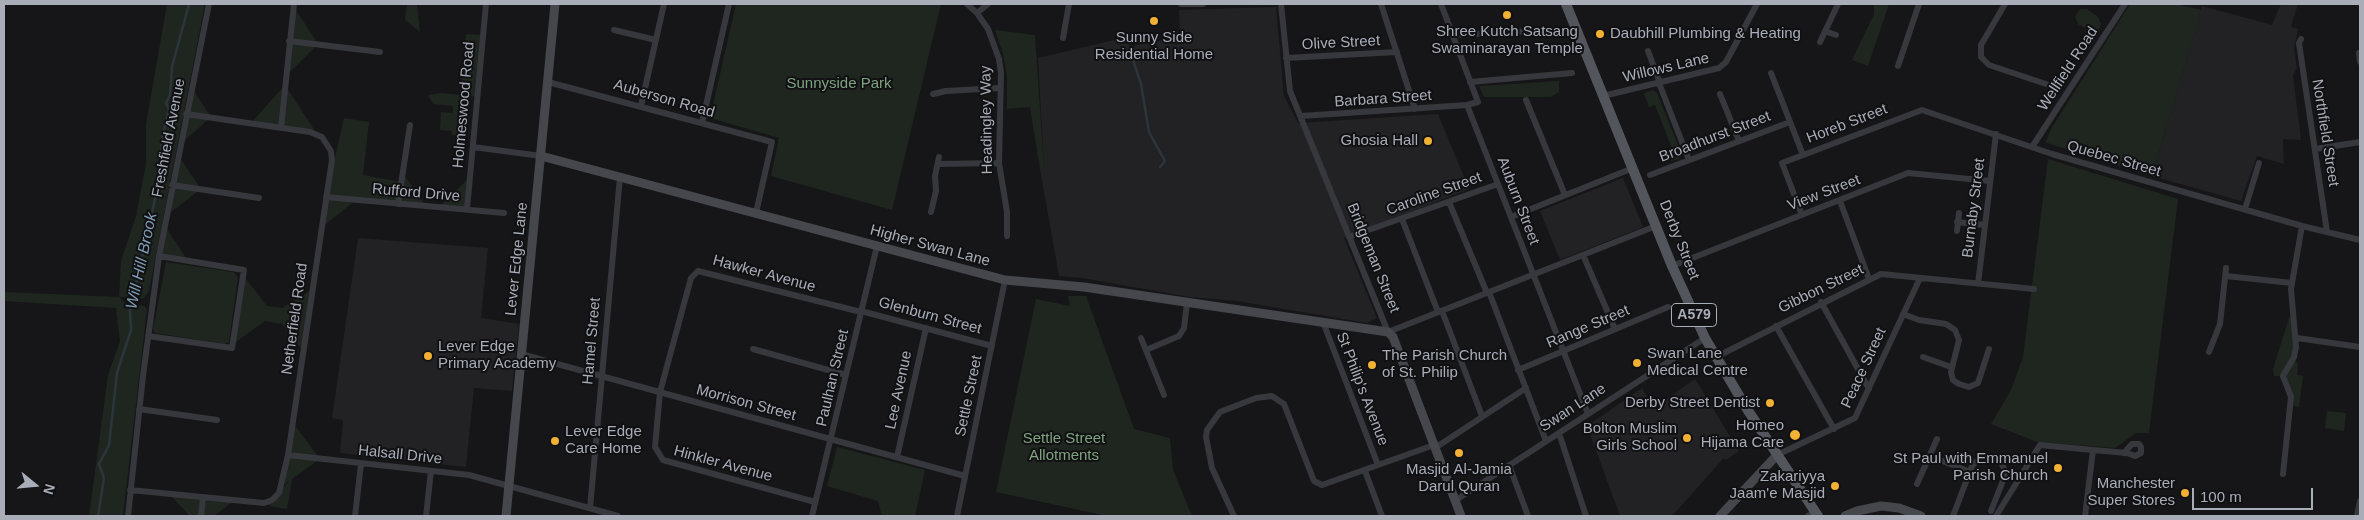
<!DOCTYPE html>
<style>
body{margin:0}
#map{position:relative;width:2364px;height:520px;overflow:hidden;background:#161618;font-family:Arial,sans-serif}
canvas{display:block}
.frame{position:absolute;inset:0;border:5px solid #a8adb8;pointer-events:none}
.north{position:absolute;left:10px;top:460px;width:50px;height:50px;-webkit-text-stroke:4px #111113;paint-order:stroke;rotate:107deg;font-size:14px;font-weight:700;line-height:20px;text-align:center;color:#a8adb8}
.north::after{content:'';display:block;margin:auto;width:18px;height:22px;background:#a8adb8;clip-path:polygon(50% 0,100% 100%,50% 72%,0 100%)}
.scale{position:absolute;left:2192px;top:488px;width:121px;height:22px;box-sizing:border-box;border:2px solid #a8adb8;border-top:0;padding-left:6px;font-size:15px;line-height:18px;white-space:nowrap;color:#a8adb8;-webkit-text-stroke:4px #111113;paint-order:stroke}
</style>
<div id="map">
<canvas width="2364" height="520"></canvas>
<div class="frame"></div>
<div class="north">N</div>
<div class="scale">100 m</div>
</div>
<script>
const ctx = document.querySelector('canvas').getContext('2d');
ctx.lineJoin = 'round';
function fill(path, color) { ctx.fillStyle = color; ctx.fill(path, 'evenodd'); }
const shape = rows => new Path2D(rows.map(r => 'M' + r).join(''));
function stroke(path, color, width, dash) { ctx.strokeStyle = color; ctx.lineWidth = width; ctx.lineCap = dash ? 'butt' : 'round'; ctx.setLineDash(dash || []); ctx.stroke(path); }
function drawText(font, color, halo, rows, align = 'center') {
  ctx.font = font + ' Arial,sans-serif'; ctx.lineWidth = 4; ctx.setLineDash([]); ctx.textBaseline = 'middle'; ctx.strokeStyle = halo; ctx.fillStyle = color; for (const [text, x, y, turn = 0] of rows) {
    ctx.save(); ctx.translate(x, y); ctx.rotate((+turn || 0) * Math.PI / 180); ctx.textAlign = isNaN(turn) ? turn : align; if (halo) ctx.strokeText(text, 0, 0); ctx.fillText(text, 0, 0); ctx.restore();
  }
}
const built = shape([
 [2281,4,2298,4,2291,27,2298,29,2294,48,2297,68,2293,75,2301,140,2283,139,2284,164,2257,156,2241,201,2152,176,2202,6,2272,25],
 [1276,7,1284,96,1298,123,1438,114,1469,189,1344,238,1377,318,1367,323,1237,301,1190,297,1082,278,1059,276,1040,169,1044,168,1038,58,1114,40,1133,46,1172,38,1171,33,1180,32,1179,10],
 [1623,178,1643,227,1560,260,1540,211],
 [358,238,488,248,481,318,519,324,512,391,474,388,466,467,340,453,343,420,332,418],
 [1695,379,1739,451,1726,460,1724,458,1672,516,1620,516,1587,426,1642,388,1653,408]
]);
const green = shape([
 [167,4,205,4,149,291,143,299,119,297,125,303,144,306,147,309,123,516,89,516,108,375,120,341,116,308,4,301,4,292,119,297,121,261,136,216,146,164,146,124],
 [407,4,417,4,420,32,405,20],
 [736,4,941,4,892,210,771,176,779,138,710,118],
 [1874,4,1889,4,1868,66,1852,60,1874,14],
 [2130,4,2176,4,2201,10,2152,176,2047,143,2046,141,2051,129],
 [294,7,318,44,286,76],
 [2080,9,2087,9,2098,17,2101,24,2099,29,2091,31,2078,24,2075,16],
 [995,30,1035,35,1044,168,1040,169,1030,107,1007,109,1007,76,1003,54],
 [466,34,483,35,477,97,470,96,467,136,452,135,452,131,440,130,441,112,453,113,453,106,433,104,428,95,442,93,460,95],
 [1559,81,1559,92,1551,97,1484,97,1479,86],
 [285,85,317,134,251,123],
 [192,88,211,117,180,145],
 [1653,90,1657,93,1682,155,1679,159,1671,161,1668,153,1673,151,1655,105,1649,107,1644,93],
 [344,118,369,122,363,175,401,182,403,173,426,206,356,200,321,228,326,197],
 [178,155,201,189,166,216],
 [2048,159,2178,199,2149,433,2136,433,2115,448,2037,442,1991,424,2011,390,2023,357],
 [470,177,467,209,439,207],
 [165,226,188,261,159,256],
 [166,262,233,272,238,277,229,342,225,344,155,333,153,330],
 [243,275,267,306,282,308,313,289,303,351,282,324,265,321,233,344],
 [1068,296,1086,296,1134,429,1170,438,1173,470,1192,516,1107,516,996,492,1036,299,1070,306],
 [2293,305,2294,357,2298,365,2297,375,2303,376,2299,407,2290,405,2283,376,2274,376,2273,369],
 [2327,411,2346,413,2344,431,2325,428],
 [293,423,320,459,292,479,287,509,273,507,264,503,275,497,289,481,283,485],
 [837,447,925,470,915,516,882,516,878,501,827,486],
 [169,494,235,500,214,516,190,516]
]);
const stream = shape([
 [1130,51,1141,84,1149,132,1165,161,1160,167],
 [98,516,104,478,99,464,109,445,117,373,131,330,130,311,157,190,163,134,169,110,166,103,170,95,172,67,189,4]
]);
const street = shape([
 [967,4,977,13,988,29,999,59,1001,73,999,163,1007,212,1007,236],
 [1181,4,1203,4],
 [1281,4,1290,91,1388,332,1656,226],
 [1381,4,1415,109],
 [1441,4,1478,102,1467,105,1588,414],
 [2005,4,1981,45,1981,57,1989,65,2049,85],
 [977,13,988,4],
 [614,30,656,40],
 [1825,31,1836,35],
 [1452,35,1557,30],
 [1063,38,1069,4],
 [2301,39,2299,43,2327,232],
 [289,41,380,52],
 [1820,42,1838,4],
 [1648,51,1660,83],
 [2359,53,2360,62],
 [1286,58,1397,52],
 [1898,66,1919,4],
 [1771,73,1803,155],
 [548,82,772,142,756,213],
 [1470,82,1572,73],
 [1659,83,1689,160],
 [933,94,946,91,1000,88],
 [1720,94,1739,141],
 [1603,96,1719,68,1726,62,1757,4],
 [1526,100,1565,195],
 [641,106,664,4],
 [1301,116,1467,105],
 [702,123,729,4],
 [281,128,294,4],
 [473,147,541,156],
 [2032,147,2125,4],
 [2315,149,2360,142],
 [938,164,999,163],
 [1650,175,1790,122],
 [172,185,259,198],
 [326,197,504,213],
 [1840,201,1869,279],
 [1449,202,1487,293],
 [398,204,410,125],
 [467,209,486,4],
 [2245,209,2259,163],
 [931,212,936,191,935,176,939,157],
 [1802,215,1782,163,1922,110,2052,154,2302,226,2360,240],
 [1511,217,1633,168],
 [1402,219,1438,312],
 [1957,222,1985,225],
 [1957,231,1959,213],
 [1349,237,1498,184],
 [1583,255,1615,329],
 [1672,266,1908,173,1990,181],
 [2226,276,2292,283],
 [1978,284,1996,134],
 [1489,292,1546,441],
 [1821,302,1869,389],
 [861,311,992,346],
 [1442,311,1482,416],
 [1903,314,1919,320,1946,324,1955,330,1959,340,1951,372,1953,380,1959,384,1969,387,1978,383,1989,349],
 [1323,322,1378,465],
 [1776,326,1834,429],
 [148,336,232,348,244,270,159,256],
 [1141,338,1164,395],
 [2297,338,2360,347],
 [753,349,846,375],
 [1146,350,1179,336,1184,328,1187,303],
 [2209,352,2220,324,2226,268],
 [521,354,965,476],
 [1716,357,1881,274,2034,289],
 [1923,357,1951,367],
 [1518,370,1668,307],
 [139,409,217,420],
 [1559,433,1586,516],
 [1435,448,1526,388],
 [288,455,469,475,618,516],
 [1777,455,1855,418,1920,278],
 [1930,456,1970,472],
 [897,457,926,328],
 [1509,465,1528,516],
 [1365,471,1382,516],
 [2283,474,2291,397,2283,376,2294,357,2296,347,2291,289,2302,226],
 [1917,484,1937,439],
 [130,490,264,503,272,500,279,493,288,455,332,160,331,151,322,137,310,132,186,114],
 [1456,500,1705,338],
 [815,502,663,460,655,447,660,392,691,278,698,271,861,312],
 [590,508,620,177],
 [128,516,143,376,159,256,209,4],
 [201,516,203,498],
 [355,516,361,464],
 [426,516,431,471],
 [812,516,877,246],
 [957,516,1005,280],
 [1234,516,1212,468,1206,437,1207,430,1220,412,1256,398,1272,396,1284,404,1314,481,1322,485,1434,445],
 [1808,516,1815,511],
 [1953,516,1972,466,1983,455,2001,462,2006,473,1991,511],
 [1996,516,2040,445,2093,450,2127,453,2135,456,2141,453,2141,447,2139,444,2132,444,2124,453],
 [2085,516,2093,450],
 [2357,516,2360,501]
]);
const secondary = shape([
 [541,156,1005,280,1084,287,1388,332,1393,337,1461,516],
 [506,516,555,4],
 [1720,516,1777,455],
 [1845,516,1857,511,1881,506,1899,508,1921,516]
]);
const primary = shape([
 [1566,4,1672,266,1705,338,1747,409,1818,516]
]);
const markers = [
 [1507,15,5,"#f2b134"],
 [1154,21,5,"#f2b134"],
 [1600,34,5,"#f2b134"],
 [1428,141,5,"#f2b134"],
 [428,356,5,"#f2b134"],
 [1637,363,5,"#f2b134"],
 [1372,365,5,"#f2b134"],
 [1770,403,5,"#f2b134"],
 [1795,435,6,"#f2b134"],
 [1687,438,5,"#f2b134"],
 [555,441,5,"#f2b134"],
 [1459,453,5,"#f2b134"],
 [2058,468,5,"#f2b134"],
 [1835,486,5,"#f2b134"],
 [2185,493,5,"#f2b134"]
];
const shields = [
 [1694,315,45]
];
const shieldNames = [
 ["A579",1694,315]
];
const poiNames = [
 ["Shree Kutch Satsang",1507,32,"center"],
 ["Swaminarayan Temple",1507,49,"center"],
 ["Daubhill Plumbing & Heating",1610,34,"left"],
 ["Sunny Side",1154,38,"center"],
 ["Residential Home",1154,55,"center"],
 ["Ghosia Hall",1418,141],
 ["Lever Edge",438,347,"left"],
 ["Primary Academy",438,364,"left"],
 ["Swan Lane",1647,354,"left"],
 ["Medical Centre",1647,371,"left"],
 ["The Parish Church",1382,356,"left"],
 ["of St. Philip",1382,373,"left"],
 ["Derby Street Dentist",1760,403],
 ["Homeo",1784,426],
 ["Hijama Care",1784,443],
 ["Bolton Muslim",1677,429],
 ["Girls School",1677,446],
 ["Lever Edge",565,432,"left"],
 ["Care Home",565,449,"left"],
 ["St Paul with Emmanuel",2048,459],
 ["Parish Church",2048,476],
 ["Masjid Al-Jamia",1459,470,"center"],
 ["Darul Quran",1459,487,"center"],
 ["Zakariyya",1825,477],
 ["Jaam'e Masjid",1825,494],
 ["Manchester",2175,484],
 ["Super Stores",2175,501]
];
const streetNames = [
 ["Olive Street",1341,43,-3],
 ["Willows Lane",1666,68,-13],
 ["Wellfield Road",2068,69,-57],
 ["Auberson Road",664,99,16],
 ["Barbara Street",1383,99,-4],
 ["Holmeswood Road",464,105,-85],
 ["Headingley Way",987,120,-91],
 ["Horeb Street",1847,124,-21],
 ["Northfield Street",2325,133,81],
 ["Broadhurst Street",1715,137,-21],
 ["Freshfield Avenue",169,138,-79],
 ["Quebec Street",2114,159,16],
 ["Rufford Drive",416,193,5],
 ["View Street",1824,193,-21],
 ["Caroline Street",1434,194,-20],
 ["Auburn Street",1518,201,69],
 ["Burnaby Street",1974,208,-83],
 ["Derby Street",1679,240,68],
 ["Higher Swan Lane",930,246,15],
 ["Bridgeman Street",1373,258,68],
 ["Lever Edge Lane",517,259,-84],
 ["Hawker Avenue",764,274,15],
 ["Gibbon Street",1821,289,-26],
 ["Glenburn Street",930,316,15],
 ["Netherfield Road",295,319,-82],
 ["Range Street",1588,327,-23],
 ["Hamel Street",592,341,-85],
 ["Peace Street",1864,368,-65],
 ["Paulhan Street",833,378,-77],
 ["St Philip's Avenue",1362,389,69],
 ["Lee Avenue",899,390,-78],
 ["Settle Street",969,396,-78],
 ["Morrison Street",746,403,15],
 ["Swan Lane",1573,408,-33],
 ["Halsall Drive",400,455,6],
 ["Hinkler Avenue",723,464,15]
];
const parkNames = [
 ["Sunnyside Park",839,84],
 ["Settle Street",1064,439],
 ["Allotments",1064,456]
];
const waterNames = [
 ["Will Hill Brook",142,261,-78]
];
fill(built, '#222225');
fill(green, '#1e261f');
stroke(stream, '#2c353c', 2.5);
stroke(street, '#37383d', 6);
stroke(secondary, '#45474d', 9);
stroke(primary, '#53555c', 10);
for (const [x, y, r, color] of markers) { const dot = new Path2D(); dot.arc(x, y, r, 0, 2 * Math.PI); ctx.fillStyle = color; ctx.fill(dot); stroke(dot, '#111113', 2); }
for (const [x, y, w] of shields) { const box = new Path2D(); box.roundRect(x - w / 2, y - 11.5, w, 23, 4); ctx.fillStyle = '#111113'; ctx.fill(box); stroke(box, '#a8adb8', 1); }
drawText('bold 14px', '#a8adb8', null, shieldNames);
drawText('15px', '#a8adb8', '#111113', poiNames, 'right');
drawText('15px', '#a8adb8', '#111113', streetNames);
drawText('15px', '#7fa381', '#111113', parkNames);
drawText('italic 16px', '#7f9bb3', '#111113', waterNames);
</script>
